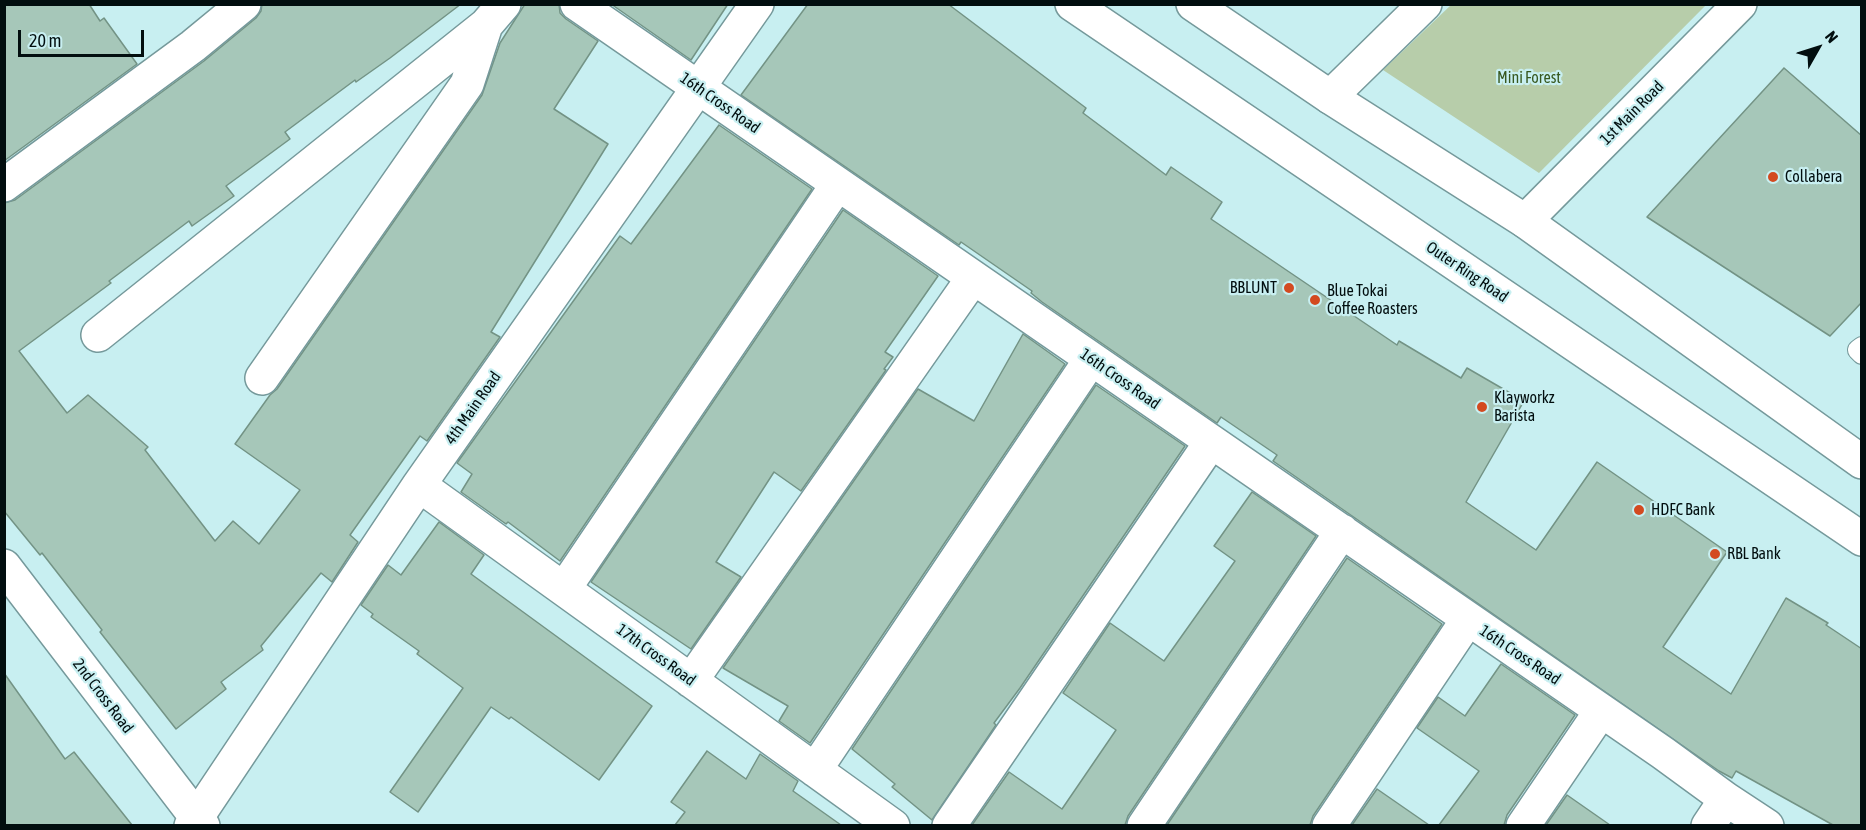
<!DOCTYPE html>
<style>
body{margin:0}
#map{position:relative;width:1866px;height:830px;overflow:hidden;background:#c8eff1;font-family:"Asap Condensed",sans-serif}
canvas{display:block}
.frame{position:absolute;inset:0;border:6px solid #020e0f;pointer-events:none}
.north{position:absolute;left:1788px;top:18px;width:60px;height:60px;-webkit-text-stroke:4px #c8eff1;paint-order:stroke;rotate:51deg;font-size:16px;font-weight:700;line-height:24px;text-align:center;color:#020e0f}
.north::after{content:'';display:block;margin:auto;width:21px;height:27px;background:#020e0f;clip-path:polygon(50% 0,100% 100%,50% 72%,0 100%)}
.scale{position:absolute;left:18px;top:30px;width:126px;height:27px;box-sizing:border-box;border:3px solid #020e0f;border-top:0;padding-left:8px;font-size:18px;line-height:21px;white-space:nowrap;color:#020e0f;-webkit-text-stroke:4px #c8eff1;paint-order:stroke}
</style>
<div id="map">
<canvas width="1866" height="830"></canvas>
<div class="frame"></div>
<div class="north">N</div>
<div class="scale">20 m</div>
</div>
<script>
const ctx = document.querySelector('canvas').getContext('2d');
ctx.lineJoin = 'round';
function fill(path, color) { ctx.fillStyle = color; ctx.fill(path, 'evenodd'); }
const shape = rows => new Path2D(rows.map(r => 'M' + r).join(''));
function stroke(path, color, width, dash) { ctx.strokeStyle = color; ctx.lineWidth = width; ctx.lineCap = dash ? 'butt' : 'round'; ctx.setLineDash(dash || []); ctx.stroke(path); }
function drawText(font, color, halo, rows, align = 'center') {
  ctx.font = font + ' "Asap Condensed",sans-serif'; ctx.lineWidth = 4.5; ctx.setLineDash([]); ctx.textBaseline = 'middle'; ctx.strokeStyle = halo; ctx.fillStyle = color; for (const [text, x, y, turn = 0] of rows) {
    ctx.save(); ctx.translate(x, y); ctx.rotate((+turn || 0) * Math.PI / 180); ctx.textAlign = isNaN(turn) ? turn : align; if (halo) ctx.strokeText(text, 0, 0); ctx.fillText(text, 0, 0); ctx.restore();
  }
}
const green = shape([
 [1451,5,1451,4,1706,5,1539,173,1383,70]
]);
const building = shape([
 [4,4,89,4,100,21,104,18,137,64,4,161,4,4],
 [262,4,461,4,390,58,356,82,355,80,285,132,290,139,226,186,234,196,192,226,189,221,109,281,111,283,19,351,67,413,88,395,148,447,145,450,215,541,233,521,259,544,300,490,235,444,270,395,277,389,482,95,500,43,525,4,559,4,560,13,566,19,598,41,554,109,608,144,491,332,500,337,427,441,420,436,350,535,358,542,332,582,321,573,261,646,263,650,221,682,226,689,176,729,100,632,102,630,42,553,40,555,4,511,4,203,15,200,204,61,256,18,261,11,262,4],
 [611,4,728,4,691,60,611,4],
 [808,4,948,4,1086,108,1083,113,1166,175,1171,167,1222,202,1211,219,1397,345,1399,341,1461,378,1467,368,1524,401,1466,502,1536,550,1597,462,1727,552,1663,647,1731,694,1786,598,1828,623,1826,625,1862,649,1862,825,1833,825,1736,771,1732,778,1719,771,1273,461,1277,455,1221,417,1217,423,1042,302,1031,293,1032,291,961,242,959,245,741,95,808,4],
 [1784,68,1862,136,1862,302,1830,336,1647,217,1784,68],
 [719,125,812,189,560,561,508,522,506,524,461,492,472,474,457,463,620,236,631,244,719,125],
 [843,210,938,276,885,352,893,357,884,369,886,370,801,491,774,472,716,562,741,577,691,649,591,582,843,210],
 [1023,334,1065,364,810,743,779,721,788,706,723,668,918,389,974,421,1023,334],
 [1096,385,1185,446,1020,688,994,723,996,725,932,820,892,787,895,784,852,749,1096,385],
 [1252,492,1316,536,1128,816,1125,825,972,825,1009,772,1062,809,1116,730,1063,693,1110,623,1164,661,1235,561,1214,546,1252,492],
 [439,522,484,555,471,574,652,706,599,780,511,717,509,719,491,707,418,812,390,792,463,688,417,654,419,651,371,617,373,614,361,605,388,565,401,575,439,522],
 [1347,558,1442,624,1313,816,1310,825,1167,825,1347,558],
 [1501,664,1575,715,1507,815,1504,825,1439,825,1479,771,1417,728,1438,697,1465,716,1501,664],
 [4,673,65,759,74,752,132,825,4,825,4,673],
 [707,751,746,779,760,754,798,781,793,791,841,825,675,825,685,812,671,802,707,751],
 [1377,789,1429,825,1352,825,1377,789],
 [1567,795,1610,825,1546,825,1567,795]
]);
const lane = shape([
 [1862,347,1858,350,1862,354]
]);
const street = shape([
 [577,4,1663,753,1726,799],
 [1330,97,1425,4],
 [4,185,193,46,244,4],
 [1525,221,1740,4],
 [98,335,486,25,504,4],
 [262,378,467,84,486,25],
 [419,485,893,826],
 [564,589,837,185],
 [691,681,973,278],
 [815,770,1091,359],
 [191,826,419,485,757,4],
 [949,826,1211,442],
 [1144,826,1342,531],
 [1329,826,1468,619],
 [1523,826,1601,711],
 [1708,826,1726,799,1767,826]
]);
const secondary = shape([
 [4,566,203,826]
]);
const highway = shape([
 [1072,4,1862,539],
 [1193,4,1330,97,1525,221,1862,462]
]);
const markers = [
 [1773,177,6,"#d34a20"],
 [1289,288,6,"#d34a20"],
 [1315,300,6,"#d34a20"],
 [1482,407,6,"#d34a20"],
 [1639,510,6,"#d34a20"],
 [1715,554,6,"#d34a20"]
];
const parkNames = [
 ["Mini Forest",1529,78]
];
const streetNames = [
 ["16th Cross Road",720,103,35],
 ["1st Main Road",1632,113,-45],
 ["Outer Ring Road",1467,272,34],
 ["16th Cross Road",1120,379,35],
 ["4th Main Road",473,408,-55],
 ["17th Cross Road",656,655,36],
 ["16th Cross Road",1520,655,34],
 ["2nd Cross Road",103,696,53]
];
const poiNames = [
 ["Collabera",1785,177],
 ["BBLUNT",1277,288,"right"],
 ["Blue Tokai",1327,291],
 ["Coffee Roasters",1327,309],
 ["Klayworkz",1494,398],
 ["Barista",1494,416],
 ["HDFC Bank",1651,510],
 ["RBL Bank",1727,554]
];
fill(green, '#b7cdaa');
fill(building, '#a6c7b9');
stroke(building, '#739385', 1.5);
stroke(lane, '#75999b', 22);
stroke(street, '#75999b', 36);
stroke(secondary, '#75999b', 36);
stroke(highway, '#75999b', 36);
stroke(lane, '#fff', 20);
stroke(street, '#fff', 33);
stroke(secondary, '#fff', 33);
stroke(highway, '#fff', 33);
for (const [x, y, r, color] of markers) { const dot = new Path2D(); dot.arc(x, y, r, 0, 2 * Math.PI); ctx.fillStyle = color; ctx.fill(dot); stroke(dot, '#c8eff1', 2); }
drawText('16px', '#37581f', '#c8eff1', parkNames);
drawText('16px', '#020e0f', '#c8eff1', streetNames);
drawText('16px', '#020e0f', '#c8eff1', poiNames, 'left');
</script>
